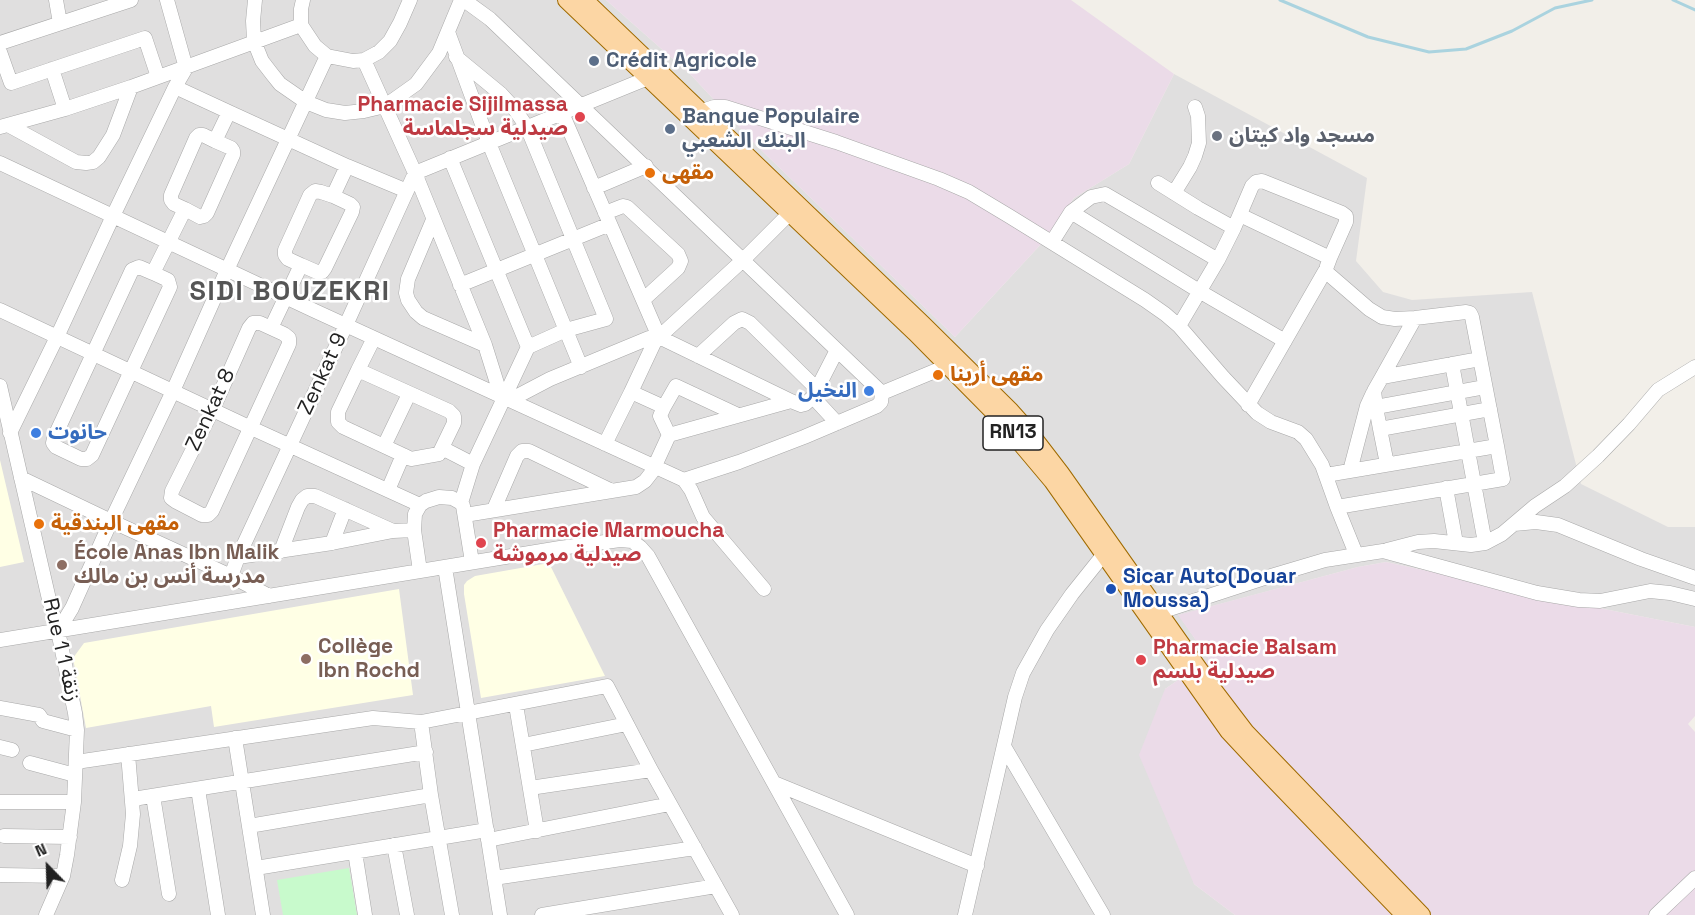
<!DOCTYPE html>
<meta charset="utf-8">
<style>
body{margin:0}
#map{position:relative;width:1695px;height:915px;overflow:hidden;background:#f2efe9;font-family:"Space Grotesk",sans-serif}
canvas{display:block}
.north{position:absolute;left:18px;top:837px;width:60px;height:60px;-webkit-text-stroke:4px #fff;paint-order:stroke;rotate:337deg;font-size:16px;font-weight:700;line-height:24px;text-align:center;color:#222}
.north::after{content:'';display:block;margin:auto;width:21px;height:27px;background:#222;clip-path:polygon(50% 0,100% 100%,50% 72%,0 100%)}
</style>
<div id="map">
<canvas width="1695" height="915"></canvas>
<div class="north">N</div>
</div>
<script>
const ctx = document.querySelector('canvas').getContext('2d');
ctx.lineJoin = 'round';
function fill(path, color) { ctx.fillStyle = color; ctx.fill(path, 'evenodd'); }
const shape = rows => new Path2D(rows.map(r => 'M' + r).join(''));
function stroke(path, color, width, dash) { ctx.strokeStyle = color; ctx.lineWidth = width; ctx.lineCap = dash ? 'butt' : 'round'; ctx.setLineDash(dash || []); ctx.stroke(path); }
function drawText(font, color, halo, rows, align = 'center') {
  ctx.font = font + ' "Space Grotesk","Noto Sans Arabic",sans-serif'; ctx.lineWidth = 5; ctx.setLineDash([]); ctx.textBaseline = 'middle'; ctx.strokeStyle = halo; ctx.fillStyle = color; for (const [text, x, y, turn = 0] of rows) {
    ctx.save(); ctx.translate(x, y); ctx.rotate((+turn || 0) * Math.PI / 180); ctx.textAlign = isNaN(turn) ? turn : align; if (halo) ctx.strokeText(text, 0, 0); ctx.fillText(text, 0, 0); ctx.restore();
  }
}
const residential = shape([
 [0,0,606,0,691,75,758,147,955,337,1043,242,1074,198,1129,164,1174,74,1367,178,1356,261,1383,292,1412,300,1532,292,1581,484,1668,527,1695,527,1695,627,1604,609,1386,562,1358,567,1179,615,1209,659,1165,689,1194,884,1235,915,0,915]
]);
const industrial = shape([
 [606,0,1071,0,1174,74,1129,164,1074,198,1043,242,955,337,758,147,691,75],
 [1386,562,1604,609,1695,627,1695,716,1688,724,1695,732,1695,915,1235,915,1194,884,1139,755,1165,689,1209,659,1178,615,1358,567]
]);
const education = shape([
 [0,460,24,562,0,567],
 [549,563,605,676,481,698,464,594,464,585,467,581,475,576],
 [399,589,413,695,214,727,211,706,86,728,73,658,84,643]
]);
const park = shape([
 [349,868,357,915,283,915,277,880]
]);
const stream = shape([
 [1280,0,1368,37,1429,52,1466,49,1512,31,1555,8,1592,0],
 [1673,0,1695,10]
]);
const minor = shape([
 [56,0,60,23],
 [255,0,253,21,254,41,262,61,272,74,280,84,306,102,326,110,345,113,364,111,385,106,416,84,439,53,461,0],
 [303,0,301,9,301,25,315,46,327,56,353,61,364,60,379,52,390,41,400,23,410,0],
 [464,0,490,19,882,393,947,366],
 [448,32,489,143,581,367],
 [0,43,131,0],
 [0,52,11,83,145,38,158,77],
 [456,57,501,94,513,107,527,127,606,319,566,330,528,347,473,464,461,503],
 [364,60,415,173,485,345,501,396],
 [52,69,65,109],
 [175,87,229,112],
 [702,111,714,107,725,107,836,142,939,179,969,192,1009,216,1145,300,1165,314,1179,326,1223,377,1257,413,1271,422,1298,432,1306,439,1322,465,1337,507,1356,554],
 [562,113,659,337],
 [8,125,76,162,86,163,93,162,99,157,113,135,131,87],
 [0,127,65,109,131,87,301,25],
 [450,158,528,347],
 [0,163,315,311,684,480,691,490,703,517,764,589],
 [347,166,407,191],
 [1158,183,1198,208,1234,228],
 [594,188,646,166],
 [1174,193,1190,167,1195,156,1199,143,1198,116,1195,107],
 [185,209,174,204,171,200,171,195,196,138,199,135,203,135,215,141],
 [1071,212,1091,197,1105,194,1218,260],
 [605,213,623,206,627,207,678,254,681,261,678,268,643,300],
 [1240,215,1330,258,1327,266],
 [433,220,408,279,406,293,408,300,416,312,423,318,485,345],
 [1052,242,1071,212,1199,291,1285,341],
 [153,273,168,280,170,287,92,455,87,459,81,459,56,447,53,443,54,438,132,270,139,267,153,273,185,209,200,217,204,216,207,213,233,155,233,151,231,148,215,141,229,112,347,166,333,196,350,204,353,207,352,212,325,268,322,272,317,272,301,265],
 [460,285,610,224],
 [0,310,249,427,420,505],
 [253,323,260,323,284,334,289,338,289,344,212,511,208,515,202,515,175,501,171,498,172,491,213,409,249,328,253,323],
 [1179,326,1218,260,1234,228,1252,186,1256,182,1262,181,1342,213,1346,216,1346,222,1330,258],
 [271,328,301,265,288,259,285,255,285,250,310,195,315,191,321,192,333,196],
 [698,356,734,323,742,319,750,323,817,389,813,397,805,404,801,405,791,401],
 [1452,364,1485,543],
 [358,370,374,338],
 [1382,377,1415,318],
 [0,386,51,608,58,631,75,713,77,730,74,802,67,855,63,876,46,915],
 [817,389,837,350],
 [631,392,654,343,659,337,743,260,789,214],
 [813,397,837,423],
 [1248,405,1325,271,1369,309,1382,317,1395,319,1415,318,1466,312,1470,313,1472,317,1497,446],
 [664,407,660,416,669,435],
 [1376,407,1374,391,1382,377,1480,359],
 [1380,429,1376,407,1485,387],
 [10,433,57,337,113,216,175,87,186,68,167,0],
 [605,444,631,392,664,407,676,386,738,415],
 [384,446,409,394],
 [442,448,473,464],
 [1387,464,1380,429,1490,409],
 [1350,471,1367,406,1373,393],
 [1326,475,1497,446,1503,479,1337,507],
 [21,478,111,521,231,576,269,596],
 [684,480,739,462,804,437,877,406,881,402,882,393],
 [1446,488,1456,543],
 [388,490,403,455,343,427,338,422,338,412,358,370,449,411,454,416,454,423,439,454,411,459,403,455],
 [494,509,517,456,522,451,529,451,612,491],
 [465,515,636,487,645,481,652,472,669,435,791,401,659,337,649,338,550,379,510,400],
 [1514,524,1536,522,1558,525,1641,559,1695,578],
 [332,543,345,509],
 [1387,550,1418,542,1434,541,1471,545,1485,543,1502,534,1535,506,1565,486,1598,456,1629,424,1658,390,1695,367],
 [281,551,298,507,302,500,307,496,315,496,393,531],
 [238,557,332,543,393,531,414,530],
 [445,567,500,915],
 [420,571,414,530,415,514,420,505,426,501,439,497,452,498,461,503,463,506,472,562],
 [231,576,238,557,346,325,415,173,648,78],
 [1160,612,1261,579,1325,560,1383,551,1537,593,1579,600,1600,601,1650,591,1670,593,1695,599],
 [58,631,72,608,111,521,173,391,227,270,327,56],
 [0,640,560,548,620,540,632,541,640,547,648,556,847,915],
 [516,705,537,831],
 [0,708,39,715,43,721,77,730],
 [421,722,431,795,452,915],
 [235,738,263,915],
 [523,745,627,724],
 [0,747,12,750],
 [1005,748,1103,915],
 [76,762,373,718,421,722,607,686,651,770,732,915],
 [30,763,75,775],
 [774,783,977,866],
 [530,788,651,770],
 [198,789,218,915],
 [153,796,169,894],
 [133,799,426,752],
 [0,802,74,802],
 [249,826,431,795],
 [4,836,70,837],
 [488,840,670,804],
 [394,845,407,915],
 [355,852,365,915],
 [256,868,487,830],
 [0,875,63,876],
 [494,878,695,848],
 [122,880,130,846,133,814,128,754],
 [542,915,716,886],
 [965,915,1015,697,1023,673,1047,630,1072,594,1104,554],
 [1656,915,1695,878]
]);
const major = shape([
 [566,0,915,333,999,418,1052,481,1228,731,1270,776,1404,915],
 [585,0,923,324,1011,411,1028,430,1061,473,1214,690,1246,732,1422,915]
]);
const markers = [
 [594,61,6,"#5c6f8a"],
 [580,117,6,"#e0444e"],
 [670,129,6,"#5c6f8a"],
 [1217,136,6,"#6b7280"],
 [650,173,6,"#e8710a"],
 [938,375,6,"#e8710a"],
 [869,391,6,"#3f7fe0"],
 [36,433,6,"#3f7fe0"],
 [39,524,6,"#e8710a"],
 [481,543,6,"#e0444e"],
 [62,565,6,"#8d6e63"],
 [1111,589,6,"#1a4fb4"],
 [306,659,6,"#8d6e63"],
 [1141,660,6,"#e0444e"]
];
const shields = [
 [1013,433,60]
];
const shieldNames = [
 ["RN13",1013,433]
];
const serviceNames = [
 ["Crédit Agricole",606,61],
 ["Banque Populaire",682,117],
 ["البنك الشعبي",682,141]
];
const healthNames = [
 ["Pharmacie Sijilmassa",568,105,"right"],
 ["صيدلية سجلماسة",568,129,"right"],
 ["Pharmacie Marmoucha",493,531],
 ["صيدلية مرموشة",493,555],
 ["Pharmacie Balsam",1153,648],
 ["صيدلية بلسم",1153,672]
];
const worshipNames = [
 ["مسجد واد كيتان",1229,136]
];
const foodNames = [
 ["مقهى",662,173],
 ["مقهى أرينا",950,375],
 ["مقهى البندقية",51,524]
];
const streetNames = [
 ["Zenkat 9",323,374,-65],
 ["Zenkat 8",211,410,-65],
 ["Rue 1 زنقة 1",61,650,77]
];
const shopNames = [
 ["النخيل",857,391],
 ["حانوت",48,433,"left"]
];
const educationNames = [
 ["École Anas Ibn Malik",74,553],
 ["مدرسة أنس بن مالك",74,577],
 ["Collège",318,647],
 ["Ibn Rochd",318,671]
];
const transitNames = [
 ["Sicar Auto(Douar",1123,577],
 ["Moussa)",1123,601]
];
const districtNames = [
 ["SIDI BOUZEKRI",290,293]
];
fill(residential, '#e0dfdf');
fill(industrial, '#ebdbe8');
fill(education, '#ffffe5');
fill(park, '#c8facc');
stroke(stream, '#aad3df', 3);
stroke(minor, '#a9a9a9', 15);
stroke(major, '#a06b00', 18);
stroke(minor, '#fff', 14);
stroke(major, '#fcd6a4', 16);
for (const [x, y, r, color] of markers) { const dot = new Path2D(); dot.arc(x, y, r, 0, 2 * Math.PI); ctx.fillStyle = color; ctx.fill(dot); stroke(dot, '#fff', 2); }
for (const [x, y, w] of shields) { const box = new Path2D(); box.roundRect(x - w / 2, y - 17, w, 34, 4.5); ctx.fillStyle = '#fff'; ctx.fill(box); stroke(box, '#222', 1.5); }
drawText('bold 20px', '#222', null, shieldNames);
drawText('bold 21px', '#4e5e75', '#fff', serviceNames, 'left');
drawText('bold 21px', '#be3a42', '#fff', healthNames, 'left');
drawText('bold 21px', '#5b616d', '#fff', worshipNames, 'left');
drawText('bold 21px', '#c56008', '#fff', foodNames, 'left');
drawText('21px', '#222', '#fff', streetNames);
drawText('bold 21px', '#366cbe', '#fff', shopNames, 'right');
drawText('bold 21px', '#785e54', '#fff', educationNames, 'left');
drawText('bold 21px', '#164399', '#fff', transitNames, 'left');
ctx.letterSpacing = '1.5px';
drawText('bold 27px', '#555', '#fff', districtNames);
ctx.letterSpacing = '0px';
</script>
